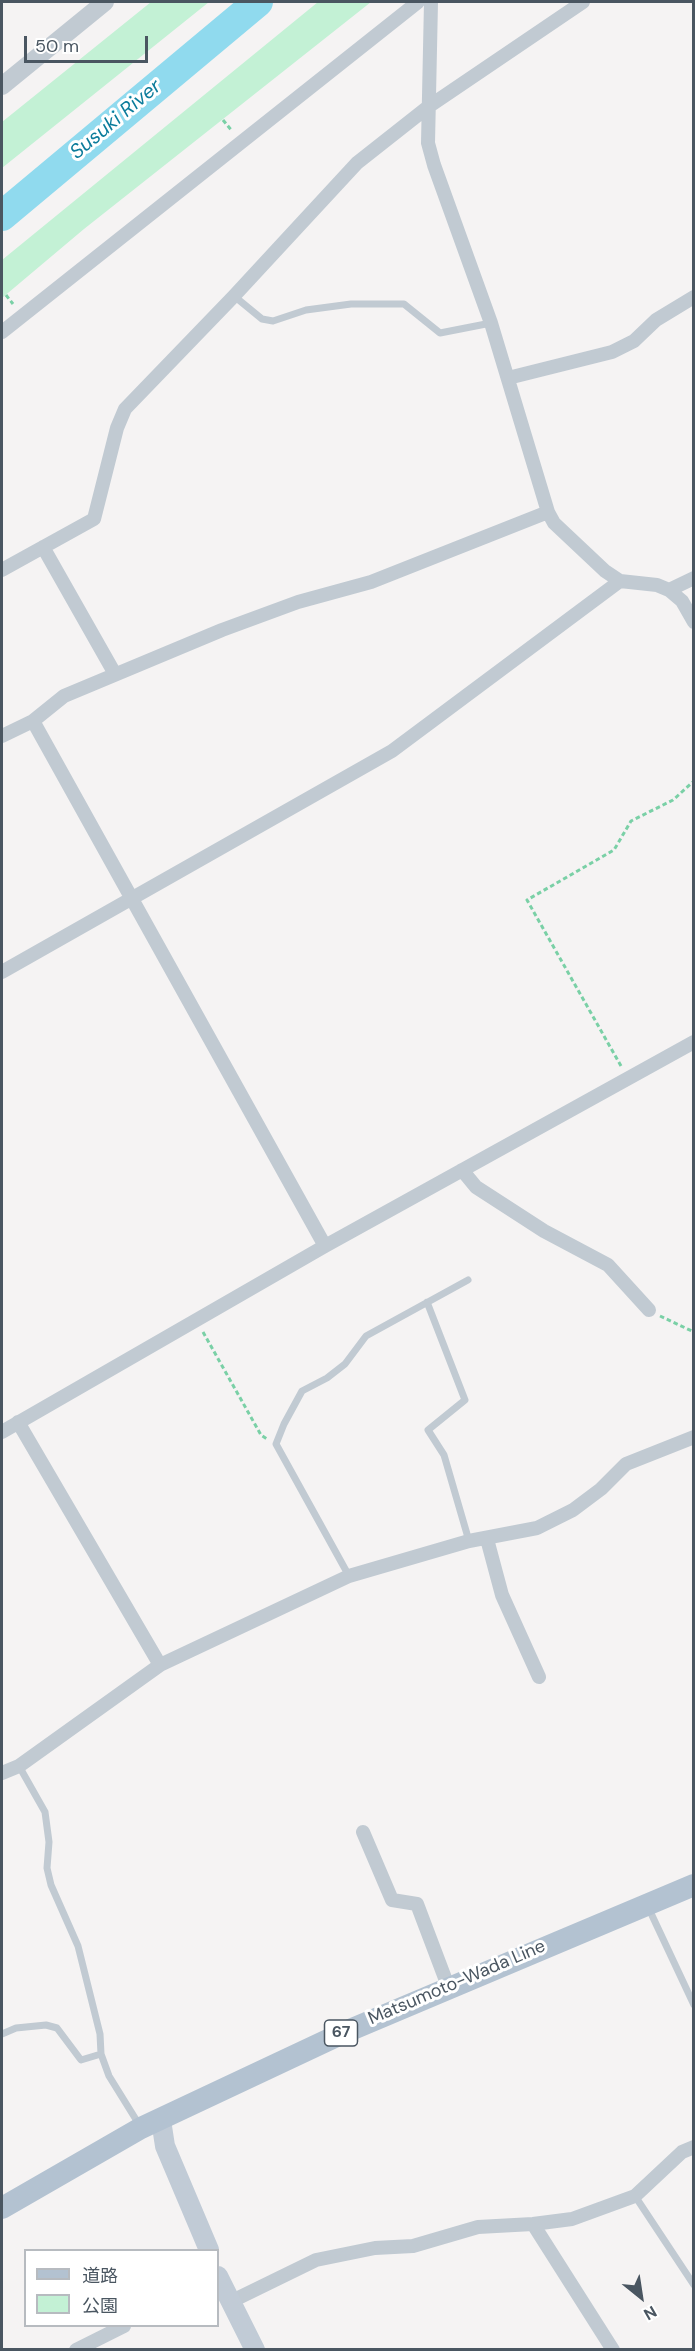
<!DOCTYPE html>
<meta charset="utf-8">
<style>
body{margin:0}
#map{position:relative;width:695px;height:2351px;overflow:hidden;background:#f5f3f3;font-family:"DM Sans","Noto Sans JP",sans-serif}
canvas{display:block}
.frame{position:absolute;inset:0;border:3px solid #4a5661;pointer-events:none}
.legend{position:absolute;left:24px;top:2249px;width:195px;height:78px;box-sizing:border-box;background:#fff;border:2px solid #b7bbc0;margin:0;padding:8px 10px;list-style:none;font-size:18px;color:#4a5661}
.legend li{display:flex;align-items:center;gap:12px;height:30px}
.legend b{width:30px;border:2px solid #b7bbc0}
.north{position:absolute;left:611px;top:2267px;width:60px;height:60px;-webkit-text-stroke:4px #fff;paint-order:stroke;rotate:150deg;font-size:16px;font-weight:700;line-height:24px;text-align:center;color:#4a5661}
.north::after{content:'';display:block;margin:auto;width:21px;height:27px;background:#4a5661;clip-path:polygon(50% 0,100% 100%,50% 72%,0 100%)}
.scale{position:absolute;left:24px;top:36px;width:124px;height:27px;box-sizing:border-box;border:3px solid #4a5661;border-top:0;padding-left:8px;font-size:18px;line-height:21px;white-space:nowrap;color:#4a5661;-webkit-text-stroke:4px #fff;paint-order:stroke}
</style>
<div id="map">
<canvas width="695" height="2351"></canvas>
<div class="frame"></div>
<ul class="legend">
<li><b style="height:8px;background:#b3c2d1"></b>道路</li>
<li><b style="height:16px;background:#c3f1d5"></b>公園</li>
</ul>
<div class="north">N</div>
<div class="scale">50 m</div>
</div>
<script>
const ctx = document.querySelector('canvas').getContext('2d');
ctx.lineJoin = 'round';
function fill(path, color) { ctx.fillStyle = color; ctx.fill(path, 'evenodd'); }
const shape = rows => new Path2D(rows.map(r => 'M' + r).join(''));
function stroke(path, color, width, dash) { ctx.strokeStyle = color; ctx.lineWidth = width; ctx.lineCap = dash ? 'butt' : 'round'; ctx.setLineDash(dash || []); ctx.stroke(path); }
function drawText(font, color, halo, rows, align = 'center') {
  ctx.font = font + ' "DM Sans",sans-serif'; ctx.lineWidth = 6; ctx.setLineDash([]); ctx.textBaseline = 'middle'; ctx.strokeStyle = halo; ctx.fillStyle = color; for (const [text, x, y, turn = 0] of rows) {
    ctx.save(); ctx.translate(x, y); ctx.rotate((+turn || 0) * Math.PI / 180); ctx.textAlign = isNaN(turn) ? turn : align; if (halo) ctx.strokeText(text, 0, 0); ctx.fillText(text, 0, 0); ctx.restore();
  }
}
const green = shape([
 [151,2,209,2,2,168,2,122],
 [318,2,371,2,84,229,2,298,2,260]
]);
const river = shape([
 [2,216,258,2]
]);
const path = shape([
 [223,120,232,131],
 [6,295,13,304],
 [621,1066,527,900,614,850,631,821,673,800,694,781],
 [660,1316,694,1332],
 [203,1332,261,1435,267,1439]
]);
const service = shape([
 [234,296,262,319,273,321,306,310,351,304,404,304,440,333,491,323],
 [427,1302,465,1400,428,1430,444,1455,469,1541],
 [349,1576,276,1444,284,1424,302,1391,327,1378,345,1364,366,1336,468,1280],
 [19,1766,45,1812,49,1842,47,1868,51,1885,78,1946,100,2034,101,2054,109,2076,140,2126],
 [649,1909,694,2005],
 [2,2034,16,2028,46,2025,57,2028,81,2060,101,2054],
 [635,2196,694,2285]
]);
const minor = shape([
 [431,2,428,143,434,165,491,323,548,512,554,523,605,571,620,581,657,585,669,590,682,601,694,622],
 [2,332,418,2],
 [508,378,612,352,634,341,656,320,694,297],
 [43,547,115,674],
 [2,570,94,519,117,428,125,409,234,296,357,163,428,107,583,2],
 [669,590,694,578],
 [33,721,325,1246],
 [2,736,33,721,64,696,222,630,298,602,371,582,548,512],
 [2,972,392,751,620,581],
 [462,1170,476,1187,544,1231,608,1265,649,1310],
 [18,1422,160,1665],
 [2,1432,325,1246,694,1042],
 [487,1539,502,1595,539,1677],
 [2,1773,19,1766,160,1665,349,1576,469,1541,537,1528,573,1510,601,1489,626,1464,694,1437],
 [363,1832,392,1900,417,1904,448,1986],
 [533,2224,613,2350],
 [230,2302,316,2260,375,2248,413,2246,478,2227,533,2224,572,2219,635,2196,682,2152,694,2147],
 [76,2350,124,2326]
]);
const tertiary = shape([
 [2,86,105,2]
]);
const secondary = shape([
 [161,2120,165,2146,209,2250],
 [218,2276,255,2350]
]);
const primary = shape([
 [2,2208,141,2128,343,2033,694,1885]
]);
const shields = [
 [341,2033,33]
];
const shieldNames = [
 ["67",341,2033]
];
const streetNames = [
 ["Matsumoto-Wada Line",457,1983,-23]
];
const waterNames = [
 ["Susuki River",116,120,-40]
];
fill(green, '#c3f1d5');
stroke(river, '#90daee', 30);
stroke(path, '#7ad0a6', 3, [4.5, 3]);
stroke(service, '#c1cad2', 7);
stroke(minor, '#c1cad2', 14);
stroke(tertiary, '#c1cad2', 18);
stroke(secondary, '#c1cbd6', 20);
stroke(primary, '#b3c2d1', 22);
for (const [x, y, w] of shields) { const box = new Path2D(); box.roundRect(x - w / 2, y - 13, w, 26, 4.5); ctx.fillStyle = '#fff'; ctx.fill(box); stroke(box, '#4a5661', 1.5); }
drawText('bold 16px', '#4a5661', null, shieldNames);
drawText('18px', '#4a5661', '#fff', streetNames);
drawText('italic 20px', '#0c7c9b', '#fff', waterNames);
</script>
